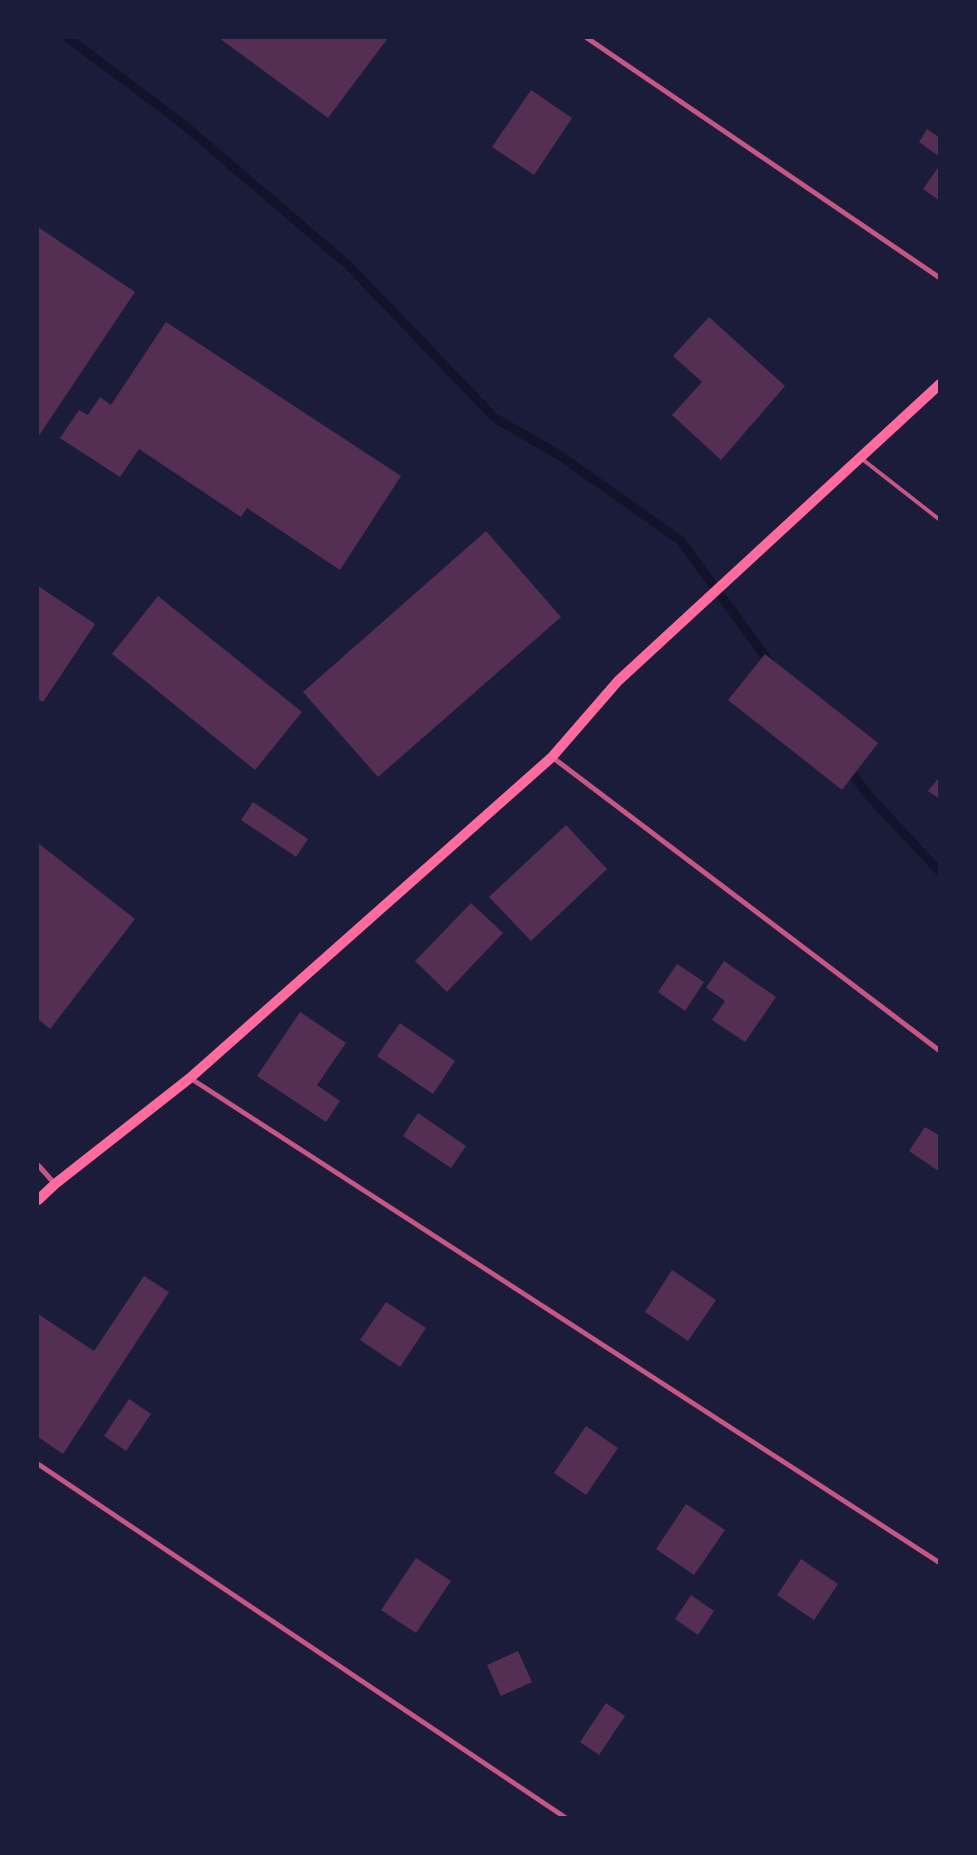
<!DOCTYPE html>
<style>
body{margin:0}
#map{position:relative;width:977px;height:1855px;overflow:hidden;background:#1b1b3a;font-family:"PT Sans",sans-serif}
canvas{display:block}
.frame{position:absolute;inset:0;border:39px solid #1b1b3a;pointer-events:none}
</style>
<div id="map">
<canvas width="977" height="1855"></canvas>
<div class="frame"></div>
</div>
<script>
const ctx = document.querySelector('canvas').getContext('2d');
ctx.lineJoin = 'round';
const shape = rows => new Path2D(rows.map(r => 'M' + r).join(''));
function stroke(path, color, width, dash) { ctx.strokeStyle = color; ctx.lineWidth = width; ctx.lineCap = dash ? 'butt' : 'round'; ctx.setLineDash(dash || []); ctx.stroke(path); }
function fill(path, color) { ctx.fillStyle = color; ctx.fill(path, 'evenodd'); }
const stream = shape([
 [68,38,178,120,348,265,495,418,559,455,680,540,771,664],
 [847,767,869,796,940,872]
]);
const building = shape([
 [219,38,388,38,328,118],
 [531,90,572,118,534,175,492,147],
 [927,129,940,138,940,157,919,142],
 [940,165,940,201,923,189],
 [38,227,135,292,38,437],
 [709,317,785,386,721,460,672,415,702,382,673,356],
 [166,322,401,476,340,570,247,508,241,517,139,449,120,477,60,438,79,410,88,415,100,397,111,405],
 [486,531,561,617,378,777,303,692],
 [38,586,95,624,43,702,38,699],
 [158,596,302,712,255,770,112,654],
 [765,654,878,743,842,790,728,700],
 [940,776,940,799,928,791],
 [253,802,308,839,296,857,241,820],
 [566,825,607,869,531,941,489,897],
 [38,843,135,919,50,1029,38,1019],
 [471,903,503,933,447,992,415,961],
 [724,961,776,997,745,1042,712,1020,725,1001,706,988],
 [677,964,704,982,685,1011,658,992],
 [300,1012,346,1043,317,1085,340,1101,326,1122,257,1076],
 [400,1023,455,1061,433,1094,377,1056],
 [418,1113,466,1146,451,1168,403,1136],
 [925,1127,940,1136,940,1172,909,1151],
 [672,1270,716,1300,688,1341,645,1312],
 [144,1276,169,1292,63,1454,38,1437,38,1314,94,1351],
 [386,1302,426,1328,400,1367,360,1340],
 [129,1399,151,1414,126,1451,104,1436],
 [586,1426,618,1448,586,1495,554,1473],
 [686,1504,725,1530,694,1575,656,1549],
 [416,1558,451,1581,416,1633,381,1610],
 [801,1559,838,1584,814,1620,777,1595],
 [691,1595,714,1611,698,1635,675,1619],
 [518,1651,532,1682,501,1696,487,1665],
 [606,1703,625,1716,599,1755,580,1742]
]);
const service = shape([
 [862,459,940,520]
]);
const minor = shape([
 [587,38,940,278],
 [552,757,940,1051],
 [190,1078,940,1563],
 [38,1165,55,1184],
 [38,1464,566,1818]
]);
const secondary = shape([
 [38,1200,55,1184,190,1078,552,757,618,681,940,384]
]);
stroke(stream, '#12122b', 9);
fill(building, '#542f53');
stroke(service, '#c65784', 4);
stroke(minor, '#c65784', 5);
stroke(secondary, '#ff6b9d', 10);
</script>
